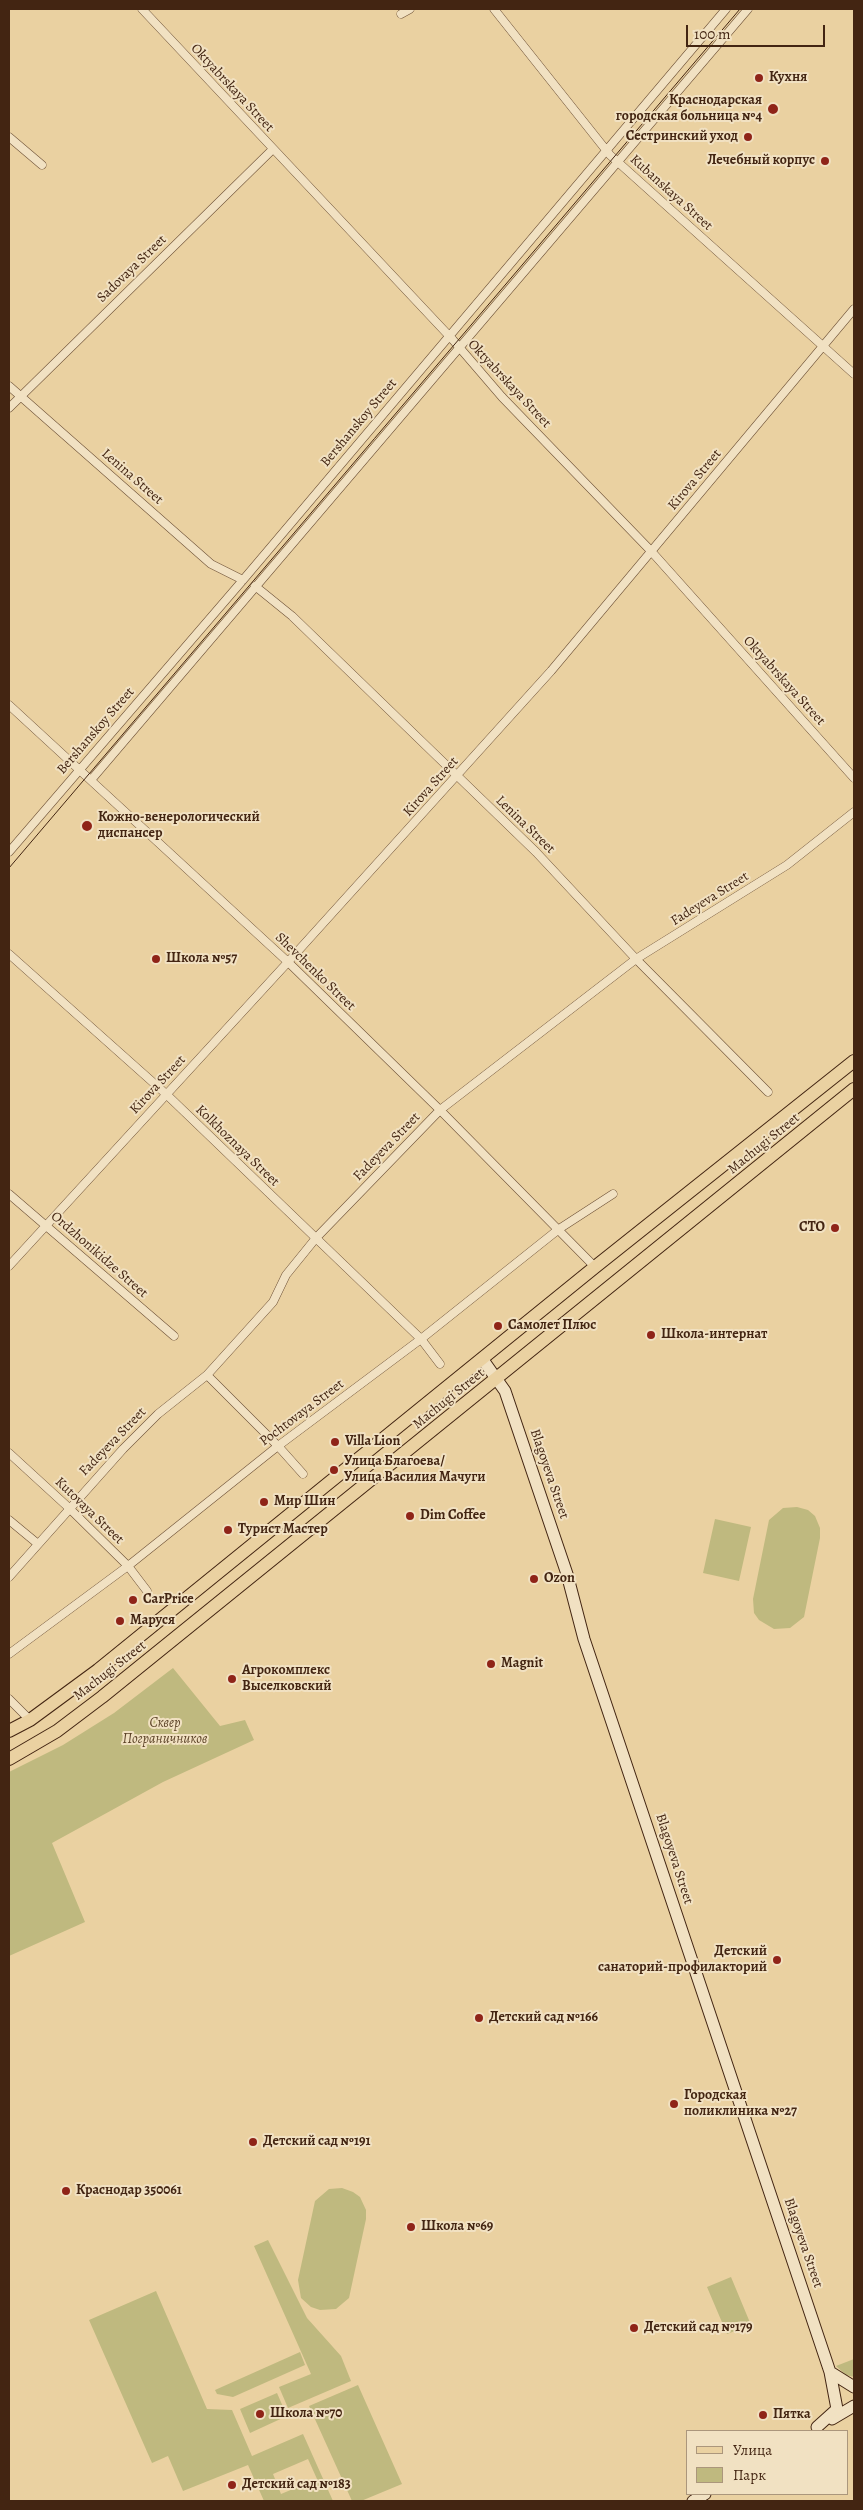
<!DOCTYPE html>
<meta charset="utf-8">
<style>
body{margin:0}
#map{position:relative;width:863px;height:2510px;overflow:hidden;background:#ead1a1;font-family:Alegreya,serif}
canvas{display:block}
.frame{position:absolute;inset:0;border:10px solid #432512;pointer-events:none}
.legend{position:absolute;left:686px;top:2430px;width:162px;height:65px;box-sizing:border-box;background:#f1e1c2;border:1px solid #ab967c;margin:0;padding:6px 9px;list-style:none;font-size:15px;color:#432512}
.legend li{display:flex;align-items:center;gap:10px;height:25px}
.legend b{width:25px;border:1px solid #ab967c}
.scale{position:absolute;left:686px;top:25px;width:139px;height:22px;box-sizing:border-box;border:2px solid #432512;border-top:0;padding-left:6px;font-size:15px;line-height:18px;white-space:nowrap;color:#432512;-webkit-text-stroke:4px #f1e1c2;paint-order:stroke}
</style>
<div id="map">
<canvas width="863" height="2510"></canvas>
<div class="frame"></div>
<ul class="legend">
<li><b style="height:6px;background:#ead1a1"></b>Улица</li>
<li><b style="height:14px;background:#bfb97f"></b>Парк</li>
</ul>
<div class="scale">100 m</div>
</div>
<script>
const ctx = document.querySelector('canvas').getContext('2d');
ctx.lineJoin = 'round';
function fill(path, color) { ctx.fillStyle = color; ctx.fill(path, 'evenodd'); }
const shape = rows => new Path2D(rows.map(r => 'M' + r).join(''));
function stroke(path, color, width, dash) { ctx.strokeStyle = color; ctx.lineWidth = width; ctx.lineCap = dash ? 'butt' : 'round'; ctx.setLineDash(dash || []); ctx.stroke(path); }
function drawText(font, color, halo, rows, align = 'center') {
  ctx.font = font + ' Alegreya,serif'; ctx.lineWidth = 4; ctx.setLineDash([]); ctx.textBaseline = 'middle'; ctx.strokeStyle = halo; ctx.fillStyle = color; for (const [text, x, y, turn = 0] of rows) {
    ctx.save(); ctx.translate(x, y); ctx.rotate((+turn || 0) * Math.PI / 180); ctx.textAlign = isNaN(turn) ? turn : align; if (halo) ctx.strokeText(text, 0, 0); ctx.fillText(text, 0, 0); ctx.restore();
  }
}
const green = shape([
 [797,1507,808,1510,815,1516,820,1528,820,1538,804,1617,790,1628,774,1629,759,1620,754,1613,753,1599,769,1520,783,1508],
 [715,1519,751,1527,739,1581,703,1573],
 [173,1668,220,1726,245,1720,254,1740,163,1782,52,1843,85,1922,9,1956,9,1772,63,1745,114,1713],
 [342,2188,353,2192,360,2197,366,2210,366,2219,349,2298,336,2309,320,2310,311,2307,301,2298,298,2280,315,2201,329,2189],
 [268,2240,307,2318,341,2356,351,2381,288,2408,279,2387,311,2374,254,2246],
 [731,2277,751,2325,727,2334,707,2287],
 [156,2291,207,2409,232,2410,252,2456,303,2434,333,2501,264,2501,248,2465,183,2491,168,2456,152,2463,89,2320],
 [308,2459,317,2479,281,2494,273,2474],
 [300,2352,305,2365,233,2397,217,2394,215,2390],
 [854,2359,854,2377,846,2375,836,2366],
 [358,2385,402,2484,361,2501,352,2501,309,2406],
 [277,2393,287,2416,250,2433,240,2409]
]);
const street = shape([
 [142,9,453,340,502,397,651,551,854,778],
 [494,9,610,155,854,374],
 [401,14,410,9],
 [9,137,42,165],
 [9,386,211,564,243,580],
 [9,408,273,149],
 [255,586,292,616,536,852,636,959,768,1092],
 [9,705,288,962,440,1110,595,1267],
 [91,780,748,9],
 [9,852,243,580,726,9],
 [9,954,166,1094,421,1339,440,1364],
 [9,1194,174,1336],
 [9,1266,288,962,551,671,854,309],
 [207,1375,278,1446,303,1474],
 [9,1453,68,1507,128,1566,147,1591],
 [9,1520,38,1544],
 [9,1577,123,1449,158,1414,207,1375,273,1302,286,1275,316,1238,440,1110,636,959,787,865,854,812],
 [9,1654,128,1566,278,1446,421,1339,559,1229,613,1194],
 [9,1699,30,1720]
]);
const secondary = shape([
 [483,1360,505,1391,567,1574,584,1639,830,2372,837,2409,817,2427],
 [830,2372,854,2387],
 [832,2419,854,2406],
 [693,2501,705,2494]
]);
const primary = shape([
 [9,1731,30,1720,98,1670,595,1267,854,1061],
 [9,1759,57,1731,102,1697,854,1089]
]);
const tram = shape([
 [9,868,740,9]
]);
const markers = [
 [759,78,5,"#8f2418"],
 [773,109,6,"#8f2418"],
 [748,137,5,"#8f2418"],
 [825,161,5,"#8f2418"],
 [87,826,6,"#8f2418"],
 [156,959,5,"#8f2418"],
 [835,1228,5,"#8f2418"],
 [498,1326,5,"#8f2418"],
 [651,1335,5,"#8f2418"],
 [335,1442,5,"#8f2418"],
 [334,1470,5,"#8f2418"],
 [264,1502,5,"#8f2418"],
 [410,1516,5,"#8f2418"],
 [228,1530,5,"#8f2418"],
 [534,1579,5,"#8f2418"],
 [133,1600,5,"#8f2418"],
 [120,1621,5,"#8f2418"],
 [491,1664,5,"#8f2418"],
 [232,1679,5,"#8f2418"],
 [777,1960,5,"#8f2418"],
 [479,2018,5,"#8f2418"],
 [674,2104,5,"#8f2418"],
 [253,2142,5,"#8f2418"],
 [66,2191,5,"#8f2418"],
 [411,2227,5,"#8f2418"],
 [634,2328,5,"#8f2418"],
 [260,2414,5,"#8f2418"],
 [763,2415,5,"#8f2418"],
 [232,2485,5,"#8f2418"]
];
const poiNames = [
 ["Кухня",769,78],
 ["Краснодарская",762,101,"right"],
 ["городская больница №4",762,117,"right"],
 ["Сестринский уход",738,137,"right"],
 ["Лечебный корпус",815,161,"right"],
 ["Кожно-венерологический",98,818],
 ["диспансер",98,834],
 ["Школа №57",166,959],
 ["СТО",825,1228,"right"],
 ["Самолет Плюс",508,1326],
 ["Школа-интернат",661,1335],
 ["Villa Lion",345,1442],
 ["Улица Благоева/",344,1462],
 ["Улица Василия Мачуги",344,1478],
 ["Мир Шин",274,1502],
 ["Dim Coffee",420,1516],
 ["Турист Мастер",238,1530],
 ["Ozon",544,1579],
 ["CarPrice",143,1600],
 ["Маруся",130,1621],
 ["Magnit",501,1664],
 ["Агрокомплекс",242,1671],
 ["Выселковский",242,1687],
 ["Детский",767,1952,"right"],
 ["санаторий-профилакторий",767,1968,"right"],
 ["Детский сад №166",489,2018],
 ["Городская",684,2096],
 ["поликлиника №27",684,2112],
 ["Детский сад №191",263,2142],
 ["Краснодар 350061",76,2191],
 ["Школа №69",421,2227],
 ["Детский сад №179",644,2328],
 ["Школа №70",270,2414],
 ["Пятка",773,2415],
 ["Детский сад №183",242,2485]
];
const streetNames = [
 ["Oktyabrskaya Street",232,88,47],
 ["Kubanskaya Street",671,193,42],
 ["Sadovaya Street",132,269,-44],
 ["Oktyabrskaya Street",509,384,47],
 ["Bershanskoy Street",359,423,-50],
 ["Lenina Street",132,477,41],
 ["Kirova Street",695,480,-50],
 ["Oktyabrskaya Street",784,681,48],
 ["Bershanskoy Street",96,731,-49],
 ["Kirova Street",431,787,-48],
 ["Lenina Street",525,825,44],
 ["Fadeyeva Street",710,899,-32],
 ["Shevchenko Street",315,972,44],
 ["Kirova Street",158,1085,-47],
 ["Machugi Street",764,1144,-39],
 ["Kolkhoznaya Street",237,1146,44],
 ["Fadeyeva Street",387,1147,-46],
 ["Ordzhonikidze Street",99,1255,41],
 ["Machugi Street",449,1399,-39],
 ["Pochtovaya Street",302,1413,-37],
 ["Fadeyeva Street",113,1442,-46],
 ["Blagoyeva Street",549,1474,71],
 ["Kutovaya Street",89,1511,44],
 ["Machugi Street",110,1671,-38],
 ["Blagoyeva Street",674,1859,72],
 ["Blagoyeva Street",803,2243,71]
];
const parkNames = [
 ["Сквер",165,1724],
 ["Пограничников",165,1740]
];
fill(green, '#bfb97f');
stroke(street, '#6d5036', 9);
stroke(secondary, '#432512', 13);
stroke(primary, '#432512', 14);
stroke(street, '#f1e1c2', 8);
stroke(secondary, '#f1e1c2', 11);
stroke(primary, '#ead1a1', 12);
stroke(tram, '#432512', 1);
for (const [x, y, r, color] of markers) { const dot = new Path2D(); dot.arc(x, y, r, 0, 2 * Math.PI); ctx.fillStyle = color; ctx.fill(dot); stroke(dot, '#f1e1c2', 2); }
drawText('bold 14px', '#432512', '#f1e1c2', poiNames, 'left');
drawText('14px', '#432512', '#f1e1c2', streetNames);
drawText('italic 14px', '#5c4328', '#f1e1c2', parkNames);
</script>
